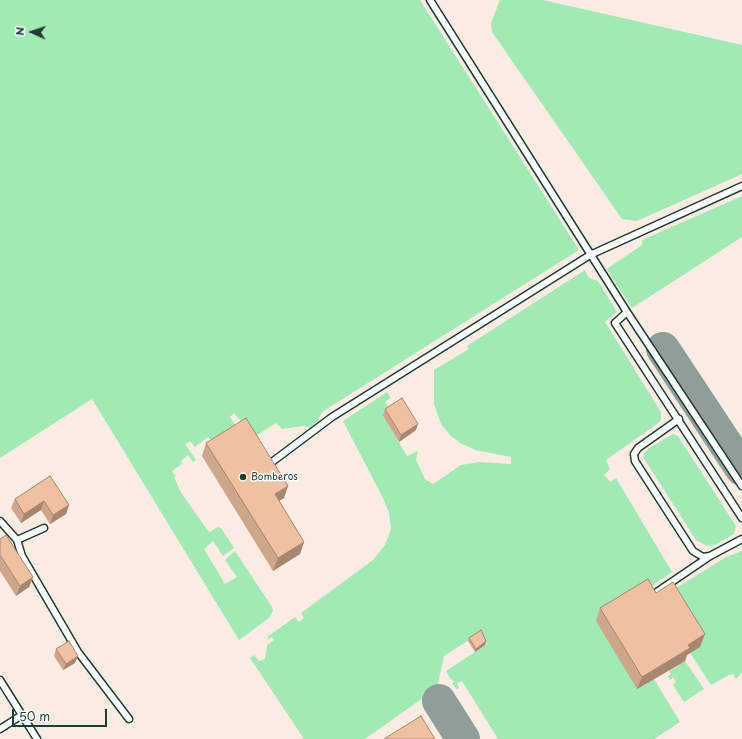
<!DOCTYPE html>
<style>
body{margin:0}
#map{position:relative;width:742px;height:739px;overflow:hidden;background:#fff;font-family:"Playpen Sans",sans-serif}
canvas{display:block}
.north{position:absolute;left:12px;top:12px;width:40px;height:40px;-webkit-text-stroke:3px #fff;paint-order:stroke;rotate:273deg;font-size:11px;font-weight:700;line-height:16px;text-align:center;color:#1f3d34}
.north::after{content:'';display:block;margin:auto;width:14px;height:18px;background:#1f3d34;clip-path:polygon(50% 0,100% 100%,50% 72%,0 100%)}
.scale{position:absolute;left:12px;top:709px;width:95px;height:18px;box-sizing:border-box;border:2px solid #1f3d34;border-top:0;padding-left:5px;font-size:12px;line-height:14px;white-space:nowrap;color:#1f3d34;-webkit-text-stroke:3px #fff;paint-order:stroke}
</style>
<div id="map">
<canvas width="742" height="739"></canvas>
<div class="north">N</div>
<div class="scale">50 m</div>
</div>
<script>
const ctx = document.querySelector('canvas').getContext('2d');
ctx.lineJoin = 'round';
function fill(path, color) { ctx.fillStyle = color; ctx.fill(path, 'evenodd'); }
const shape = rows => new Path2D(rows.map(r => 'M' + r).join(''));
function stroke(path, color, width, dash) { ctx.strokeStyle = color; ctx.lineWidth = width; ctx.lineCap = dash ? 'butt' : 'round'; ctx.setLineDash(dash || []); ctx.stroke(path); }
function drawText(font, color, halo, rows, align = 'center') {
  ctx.font = font + ' "Playpen Sans",sans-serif'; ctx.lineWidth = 3; ctx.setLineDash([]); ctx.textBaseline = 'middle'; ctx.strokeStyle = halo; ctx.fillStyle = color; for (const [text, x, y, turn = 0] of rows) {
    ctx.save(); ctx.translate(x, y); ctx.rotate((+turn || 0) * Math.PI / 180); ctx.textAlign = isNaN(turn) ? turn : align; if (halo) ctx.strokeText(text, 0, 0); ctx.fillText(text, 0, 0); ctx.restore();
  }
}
const built = shape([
 [0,0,742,0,742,739,0,739]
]);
const green = shape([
 [0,0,420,0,579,250,322,412,317,422,310,428,303,426,282,429,276,423,254,437,234,413,230,417,238,429,215,444,208,437,195,447,190,441,185,444,196,460,193,462,188,455,181,461,182,464,172,471,176,476,174,477,180,491,208,531,210,532,218,527,221,528,234,548,223,556,213,541,204,549,225,584,237,577,225,560,235,551,272,607,273,611,269,618,239,640,92,399,0,458],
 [500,0,543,0,742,45,742,174,637,221,622,219,492,32,491,23],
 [742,196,742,237,632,308,607,270,608,268,642,245,642,240],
 [585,270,588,277,598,281,617,312,605,322,661,412,661,421,606,460,610,469,604,475,610,482,616,478,672,572,643,592,654,679,680,722,654,739,498,739,462,681,457,683,459,688,456,689,452,683,454,682,452,679,451,680,446,671,487,644,480,633,444,656,437,688,365,739,304,739,250,658,254,655,259,661,265,659,267,645,274,640,272,637,268,639,267,637,295,617,299,622,304,618,301,613,373,560,385,545,391,529,389,513,384,500,343,421,387,392,391,398,385,402,391,411,383,416,407,456,418,451,416,460,425,479,433,484,461,465,480,462,511,464,511,457,475,450,460,443,450,435,441,424,434,404,434,370,469,349,467,346],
 [673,434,678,436,736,526,734,534,713,546,705,545,696,540,643,457,644,453,649,448],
 [742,551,742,672,736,679,733,674,729,675,711,685,690,653,700,647,675,589,726,557],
 [685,661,704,689,684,702,673,685,676,682,673,677,670,680,668,676,671,674,669,671]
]);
const taxiway = shape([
 [663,349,742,469],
 [439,701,463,739]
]);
const lane = shape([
 [430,0,627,312,742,486],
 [627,312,615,323,742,518],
 [679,419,638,448,634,454,635,461,693,551,703,557,710,556],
 [272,462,332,417,590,255,742,186],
 [0,521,17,540,44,528],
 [17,540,22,556,78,652,129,719],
 [651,596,710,556,742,539],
 [0,680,37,739],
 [0,729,22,715]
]);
const wall = shape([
 [385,409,416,430,399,442,383,416],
 [206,443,288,486,284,498,279,501,304,542,300,554,273,571,202,456],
 [50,476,69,505,66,514,50,524,41,510,21,523,11,508,15,499],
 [0,539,33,577,29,587,16,596,0,571],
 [656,593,700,647,687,655,685,661,637,689,596,621,600,608],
 [469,638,486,641,485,645,475,652,468,641],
 [56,649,75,663,63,670,54,656]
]);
const shadedWall = shape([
 [418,424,416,430,399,442,401,435],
 [288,486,284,498,271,506,275,494],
 [44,501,41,510,21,523,24,514],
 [69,505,66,514,50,524,53,515],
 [304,542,300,554,273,571,278,558],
 [33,577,29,587,16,596,20,586],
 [705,634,700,647,687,655,685,661,637,689,642,677,688,645],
 [486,641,485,645,475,652,476,649],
 [78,656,75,663,63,670,66,664]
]);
const building = shape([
 [402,398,418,424,401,435,385,409,402,398],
 [246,418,288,486,275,494,304,542,278,558,206,443,246,418],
 [50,476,69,505,53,515,44,501,24,514,15,499,50,476],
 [6,535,33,577,20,586,0,555,0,539,6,535],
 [648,579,656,593,673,582,705,634,688,645,690,648,642,677,600,608,648,579],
 [481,630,486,641,476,649,469,638,481,630],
 [69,641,78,656,66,664,56,649,69,641],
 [421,716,435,739,384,739,421,716]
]);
const markers = [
 [243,477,4,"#1f3d34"]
];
const poiNames = [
 ["Bomberos",251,477]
];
fill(built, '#faece2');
fill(green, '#a3e9b5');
stroke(taxiway, '#8f9e9a', 34);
stroke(lane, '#1f3d34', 9);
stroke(lane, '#fff', 6);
fill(wall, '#cea68a');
fill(shadedWall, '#a88770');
fill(building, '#f0c1a0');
stroke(building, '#a88770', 1);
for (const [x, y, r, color] of markers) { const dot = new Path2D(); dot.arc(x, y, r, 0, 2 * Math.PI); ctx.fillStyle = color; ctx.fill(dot); stroke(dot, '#fff', 1.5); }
drawText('10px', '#1f3d34', '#fff', poiNames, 'left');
</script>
